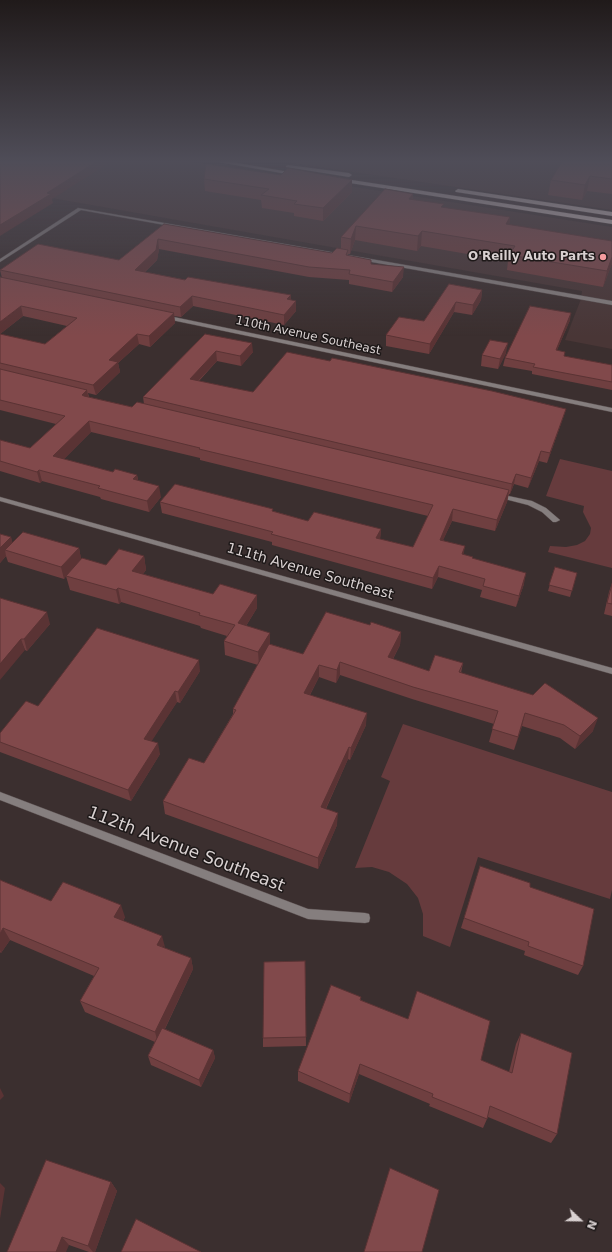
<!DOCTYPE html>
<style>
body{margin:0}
#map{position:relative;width:612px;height:1252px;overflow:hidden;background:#3b2f2f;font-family:"DejaVu Sans",sans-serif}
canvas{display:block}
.north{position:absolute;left:560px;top:1200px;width:40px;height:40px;-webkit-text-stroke:3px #1e1919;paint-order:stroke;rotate:112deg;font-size:11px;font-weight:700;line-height:16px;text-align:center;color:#d9d1d1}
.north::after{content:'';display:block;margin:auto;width:14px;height:18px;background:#d9d1d1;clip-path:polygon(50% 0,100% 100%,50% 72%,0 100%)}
</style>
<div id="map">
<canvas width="612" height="1252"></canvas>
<div class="north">N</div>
</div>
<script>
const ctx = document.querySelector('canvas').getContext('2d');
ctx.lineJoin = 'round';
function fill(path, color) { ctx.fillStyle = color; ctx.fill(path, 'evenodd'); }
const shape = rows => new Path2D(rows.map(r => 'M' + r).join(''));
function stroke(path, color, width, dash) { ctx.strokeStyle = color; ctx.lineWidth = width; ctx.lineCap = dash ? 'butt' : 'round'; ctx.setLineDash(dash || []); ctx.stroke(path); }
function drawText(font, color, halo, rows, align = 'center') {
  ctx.font = font + ' "DejaVu Sans",sans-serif'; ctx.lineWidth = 3; ctx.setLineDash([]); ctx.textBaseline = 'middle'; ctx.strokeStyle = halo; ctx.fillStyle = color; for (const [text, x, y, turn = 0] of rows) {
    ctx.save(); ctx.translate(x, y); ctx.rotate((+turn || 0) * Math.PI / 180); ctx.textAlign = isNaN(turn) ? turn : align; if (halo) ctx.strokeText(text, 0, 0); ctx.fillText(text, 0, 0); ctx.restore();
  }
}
const built = shape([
 [7,160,181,160,612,227,612,349,565,340,581,299,582,291,0,189,0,164],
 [271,160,612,160,612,210]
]);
const green = shape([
 [560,459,612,471,612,568,548,552,550,546,566,547,577,545,585,541,590,534,591,528,583,512,584,506,546,496],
 [403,724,612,792,612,890,610,899,478,857,450,947,423,936,423,914,418,898,407,884,389,872,372,867,355,868,390,781,381,777]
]);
const minor = shape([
 [78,208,612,301,612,305,81,210,0,262,0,259,78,208],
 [164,315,612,408,612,412,162,318,161,317,164,315],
 [499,494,532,501,546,508,560,520,556,522,553,522,542,512,528,505,497,497,496,496,499,494],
 [0,497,612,668,612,674,0,501,0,497],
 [0,792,308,909,365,913,369,914,370,918,369,922,365,923,308,919,0,800,0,792]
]);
const primary = shape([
 [207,160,220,160,301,174,298,176,207,160],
 [288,165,349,173,352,175,349,177,286,167,286,166,288,165],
 [339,178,612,220,612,224,337,181,336,180,339,178],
 [458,189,612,212,612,216,456,192,455,191,458,189]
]);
const wall = shape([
 [612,160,612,194,587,191,582,200,548,195,551,180],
 [281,175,352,192,323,221,294,216,294,213,262,208,261,200,205,191,204,179],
 [385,189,413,194,413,199,443,208,510,217,509,225,612,241,612,263,603,287,507,270,508,261,421,246,417,251,355,240,350,254,348,254,348,256,371,260,371,264,403,277,392,292,349,284,349,280,309,277,159,249,157,260,145,272,291,300,296,311,284,325,193,306,181,317,174,316,175,323,150,347,139,344,118,363,120,372,96,395,88,393,89,397,132,407,144,404,143,397,205,334,253,352,241,366,217,361,199,381,228,387,253,392,330,361,566,409,563,418,547,463,539,461,528,488,514,484,510,494,509,494,507,502,495,531,452,521,443,540,464,555,524,584,516,607,480,597,482,590,438,577,432,589,272,545,272,542,162,513,160,502,273,511,308,521,381,529,380,539,413,547,428,516,200,460,200,458,91,432,64,459,113,472,137,475,138,480,161,497,149,512,101,499,100,497,42,481,40,483,0,471,0,440,30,448,56,424,0,410,0,277,2,278,0,270,119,260,164,224,332,253,341,248,341,237],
 [23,316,67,326,45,344,0,334],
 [449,284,482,290,481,300,472,315,454,312,429,354,386,346,386,335,424,321],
 [570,320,557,350,564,356,612,365,612,390,532,374,532,371,503,366,505,358],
 [506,353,498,369,481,366,482,355],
 [0,534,11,537,12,543,79,548,81,559,106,565,144,556,146,570,143,574,213,594,257,595,257,608,246,626,270,644,303,654,370,625,401,632,400,645,393,659,429,671,463,663,461,673,593,731,575,749,560,738,522,726,514,750,489,742,494,724,412,699,340,675,336,683,319,677,310,695,366,725,350,760,348,759,326,809,337,825,318,869,165,814,163,801,204,763,233,714,233,709,258,665,225,655,224,641,227,636,201,628,200,626,121,602,119,604,70,590,66,576,64,579,8,562,6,556,0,563],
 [555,567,577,573,570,597,548,591],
 [612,583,612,616,604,614,609,592],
 [0,598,50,624,27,651,25,650],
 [200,671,180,703,177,702,151,741,160,754,131,801,0,752,0,733,38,706],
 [480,866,583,966,578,975,524,955,525,951,461,928],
 [0,880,51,901,125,917,123,921,165,948,191,958,193,969,165,1029,213,1050,215,1058,201,1087,151,1065,148,1056,155,1042,85,1012,80,1001,94,976,10,940,1,953,0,952],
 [305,961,306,1046,263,1047,263,1038],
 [361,997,361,1000,481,1060,509,1072,516,1044,521,1033,557,1134,551,1143,488,1117,487,1119,483,1128,429,1106,430,1104,359,1074,349,1103,298,1081,298,1071],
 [111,1182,117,1191,95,1252,89,1252,69,1245,7,1252]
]);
const shadedWall = shape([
 [99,160,109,160,109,163,52,199,53,203,0,236,0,225,47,193],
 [590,176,587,191,582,200,585,185],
 [352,180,352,192,323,221,323,208],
 [413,194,412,208,409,199],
 [510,217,508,232,506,224],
 [356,226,355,240,350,254,351,239],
 [422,231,421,246,417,251,418,236],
 [158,239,159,249,157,260,136,280,135,270],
 [612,257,612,263,603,287,607,271],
 [404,267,403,277,392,292,393,282],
 [482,290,481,300,472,315,473,305],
 [291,295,291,305,287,299],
 [192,296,193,306,181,317,180,307],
 [296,301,296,311,284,325,284,315],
 [456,302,454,312,429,354,430,344],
 [21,306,23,316,0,334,0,322],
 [174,313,175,323,150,347,149,336],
 [571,313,570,320,554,357,556,350],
 [137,334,139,344,118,363,120,372,96,395,93,385,109,360],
 [252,343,253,352,241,366,240,356],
 [508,343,506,353,498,369,500,359],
 [216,351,217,361,191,388,190,379],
 [87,390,89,401,82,395],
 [566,409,563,418,547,463,550,453],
 [89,421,91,432,56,467,53,456],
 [541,451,539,461,528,488,531,478],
 [39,470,42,481,40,483,37,472],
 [516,474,514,484,510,494,512,484],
 [137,475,139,486,133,479],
 [159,486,161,497,149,512,147,501],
 [509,490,507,502,495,531,497,520],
 [453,509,452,521,438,551,440,540],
 [381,529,380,540,376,538],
 [11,537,14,548,5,550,6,556,0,563,0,548],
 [465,546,463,558,462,554],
 [79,548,81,559,64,579,61,567],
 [144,556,146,570,135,584,132,571],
 [439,566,438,577,432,589,433,578],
 [526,573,524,584,516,607,519,596],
 [118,588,121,602,119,604,116,590],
 [257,595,257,608,239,637,238,623],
 [47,612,50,624,27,651,24,639],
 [401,632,400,645,387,670,388,657],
 [270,633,270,646,259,665,258,652],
 [21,639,25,650,0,680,0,664],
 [199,660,200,671,180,703,178,692],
 [340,662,340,675,336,683,337,670],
 [319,665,319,677,304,706,304,693],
 [175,691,177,702,146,750,144,739],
 [367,713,366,725,350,760,351,748],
 [525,713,522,726,514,750,518,737],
 [598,718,593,731,575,749,580,736],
 [158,743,160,754,131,801,128,790],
 [349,747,348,759,321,819,321,807],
 [338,813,337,825,318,869,318,858],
 [121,905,125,917,118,929,114,917],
 [3,928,10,940,1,953,0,950,0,934],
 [162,936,165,947,157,945],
 [191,958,193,969,158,1043,155,1032],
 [213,1050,215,1058,201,1087,199,1080],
 [360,1064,359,1074,349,1103,350,1094],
 [0,1088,4,1096,0,1100],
 [111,1182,117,1191,95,1252,93,1252,88,1246],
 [0,1183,5,1188,0,1219],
 [62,1237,69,1245,66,1252,56,1252]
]);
const building = shape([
 [0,160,99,160,47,193,51,194,0,225,0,160],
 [563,160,612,160,612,179,590,176,585,185,551,180,563,160],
 [206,164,281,175,288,168,352,180,323,208,294,204,297,201,261,195,269,189,204,179,206,164],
 [385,189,413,194,409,199,444,204,441,207,510,217,506,224,612,241,612,257,607,271,509,255,515,246,422,231,418,236,356,226,351,239,341,237,385,189],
 [164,224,332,253,337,248,348,250,346,255,371,260,371,264,404,267,393,282,349,274,350,270,309,267,158,239,156,250,135,270,185,280,188,277,291,295,287,299,296,301,284,315,192,296,180,307,0,270,38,244,119,260,164,224],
 [0,277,174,313,149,336,137,334,109,360,118,362,93,385,0,363,0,334,45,344,77,318,21,306,0,322,0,277],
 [449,284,482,290,473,305,456,302,430,344,386,335,399,317,424,321,449,284],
 [530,306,571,313,556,350,565,352,564,356,612,365,612,382,533,367,535,364,505,358,530,306],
 [205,334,252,343,240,356,216,351,190,379,228,387,253,392,287,352,330,361,332,358,352,362,492,391,566,409,550,453,541,451,531,478,516,474,512,484,143,397,205,334],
 [490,340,508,343,500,359,482,355,490,340],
 [0,369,87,390,82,395,84,396,132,407,137,402,509,490,497,520,453,509,440,540,465,546,462,554,473,557,472,558,526,573,519,596,483,586,485,579,439,566,433,578,271,534,273,532,160,502,175,484,273,509,272,511,308,521,314,512,381,529,376,538,413,547,433,505,199,449,200,448,89,421,53,456,113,472,115,469,137,475,133,479,159,486,147,501,98,488,100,486,39,470,37,472,0,461,0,440,30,448,65,416,0,400,0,369],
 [23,532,79,548,61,567,5,550,23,532],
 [0,534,11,537,0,548,0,534],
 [119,549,144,556,132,571,213,594,220,584,257,595,238,623,270,633,258,652,224,641,235,625,199,615,200,613,118,588,116,590,66,576,82,558,106,565,119,549],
 [555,567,577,573,572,591,549,585,555,567],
 [612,584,612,604,607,603,612,584],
 [0,598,47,612,24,639,21,639,0,664,0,598],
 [326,612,370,625,371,622,401,632,388,657,429,671,435,655,463,663,459,672,533,695,545,683,598,718,580,736,564,725,525,713,518,737,492,729,498,711,413,687,340,662,337,670,319,665,304,693,367,713,351,748,349,747,321,807,338,813,318,858,163,801,189,758,204,763,236,710,233,709,269,644,303,654,326,612],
 [97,628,199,660,178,692,175,691,144,739,158,743,128,790,0,742,0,733,26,701,38,706,97,628],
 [480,866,530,883,530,887,594,909,583,966,528,946,529,942,464,918,480,866],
 [0,880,51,901,63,882,121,905,114,917,162,936,157,945,191,958,155,1032,80,1001,99,968,3,928,0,934,0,880],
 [305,961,306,1037,263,1038,264,962,305,961],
 [331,985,361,997,360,1000,408,1019,417,991,490,1021,481,1060,512,1073,521,1033,572,1053,557,1134,490,1106,487,1119,432,1097,433,1094,360,1064,350,1094,298,1071,331,985],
 [162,1028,213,1050,199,1080,148,1056,162,1028],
 [46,1160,111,1182,88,1246,62,1237,56,1252,7,1252,46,1160],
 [390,1168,439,1190,422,1252,364,1252,390,1168],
 [136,1219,201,1252,121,1252,136,1219]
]);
const markers = [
 [603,257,4,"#f59b9e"]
];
const farPoinames = [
 ["O'Reilly Auto Parts",595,257]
];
const farStreetnames = [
 ["110th Avenue Southeast",308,336,12]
];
const streetNames = [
 ["111th Avenue Southeast",310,572,16]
];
const nearStreetnames = [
 ["112th Avenue Southeast",186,850,21]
];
fill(built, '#493636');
fill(green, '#663b3d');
stroke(minor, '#574c4c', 1);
stroke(primary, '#574c4c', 1);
fill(minor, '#857e7e');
fill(primary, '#d7c9c9');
fill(wall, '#6f3f40');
fill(shadedWall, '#5a3334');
fill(building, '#81494b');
stroke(building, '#5a3334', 1);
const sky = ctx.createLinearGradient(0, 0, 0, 336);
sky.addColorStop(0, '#201a1a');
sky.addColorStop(0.48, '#4f4d58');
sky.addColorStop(1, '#4f4d5800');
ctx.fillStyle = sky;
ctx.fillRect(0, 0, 612, 336);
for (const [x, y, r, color] of markers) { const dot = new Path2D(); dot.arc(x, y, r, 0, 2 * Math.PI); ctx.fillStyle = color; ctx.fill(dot); stroke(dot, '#1e1919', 1.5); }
drawText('bold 12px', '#d9d1d1', '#1e1919', farPoinames, 'right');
drawText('12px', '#d9d1d1', '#1e1919', farStreetnames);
drawText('14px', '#d9d1d1', '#1e1919', streetNames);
drawText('17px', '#d9d1d1', '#1e1919', nearStreetnames);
</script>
